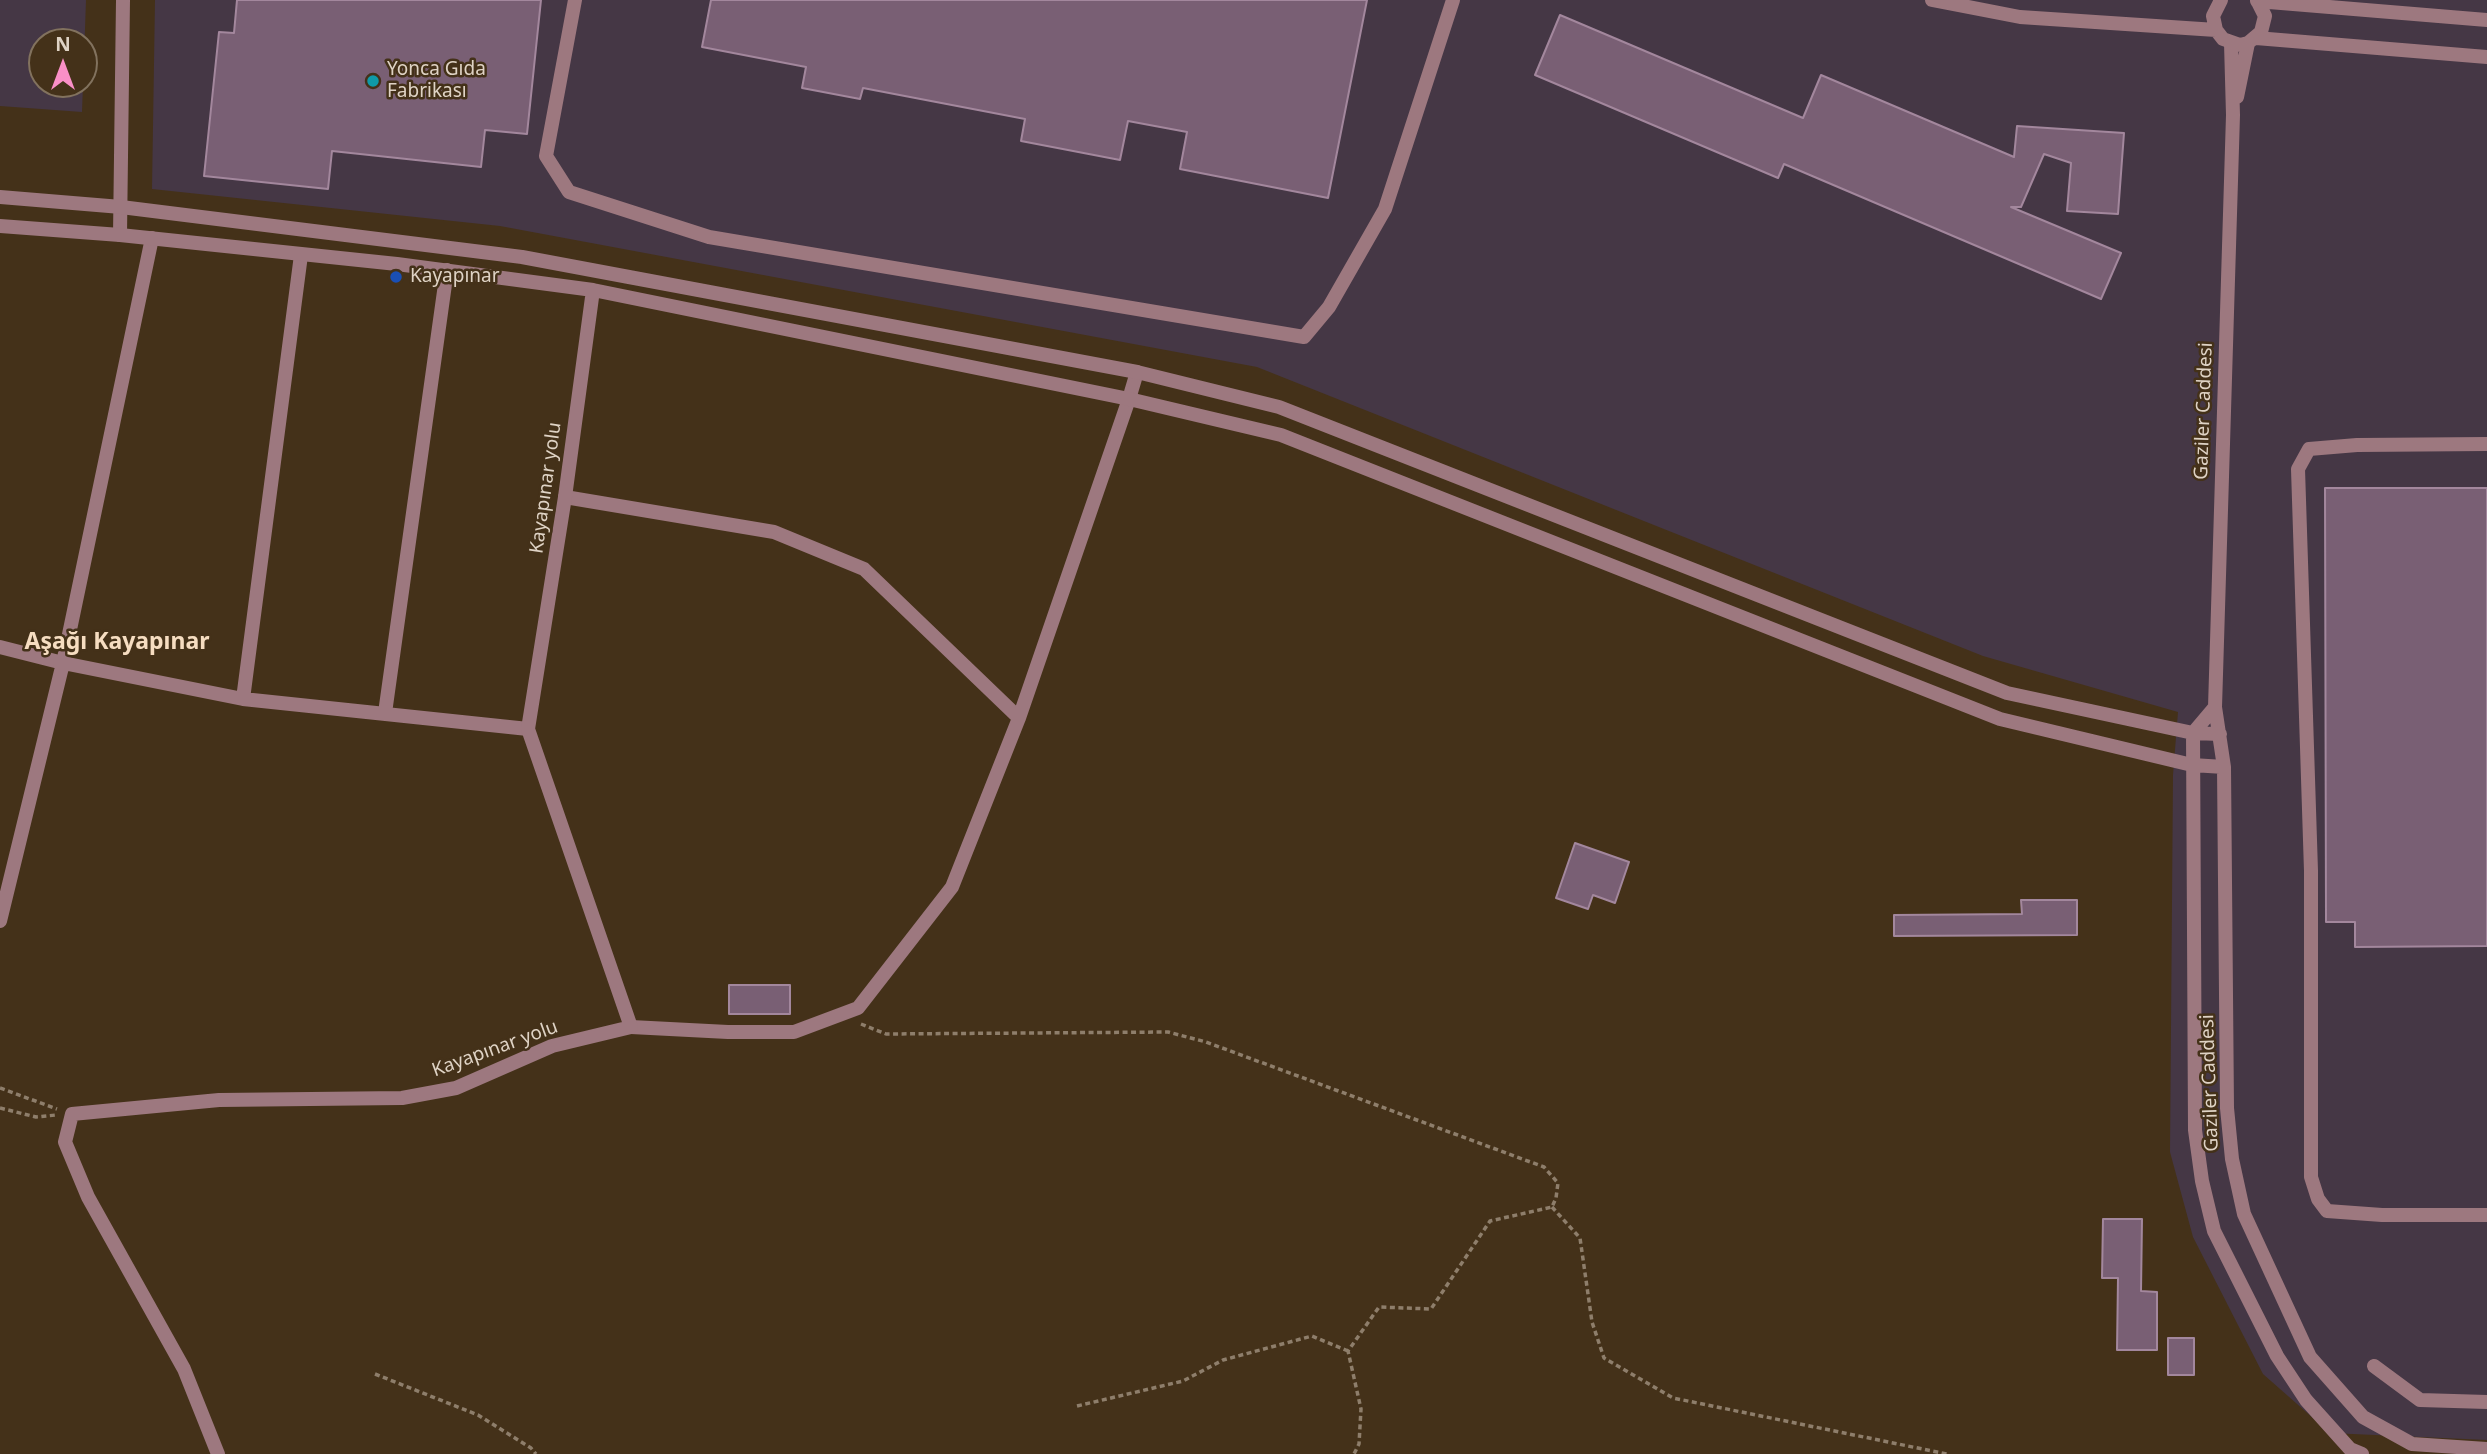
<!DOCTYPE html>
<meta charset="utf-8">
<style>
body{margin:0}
#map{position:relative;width:2487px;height:1454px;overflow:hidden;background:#443119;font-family:"Noto Sans",sans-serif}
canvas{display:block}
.north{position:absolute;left:28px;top:28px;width:70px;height:70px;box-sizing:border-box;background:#443119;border:2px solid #82725e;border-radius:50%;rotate:0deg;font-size:19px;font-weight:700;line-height:28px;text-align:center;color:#dfd3c5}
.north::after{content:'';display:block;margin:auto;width:24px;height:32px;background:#fa8fc7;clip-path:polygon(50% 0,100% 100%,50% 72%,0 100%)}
</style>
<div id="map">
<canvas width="2487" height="1454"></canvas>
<div class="north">N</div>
</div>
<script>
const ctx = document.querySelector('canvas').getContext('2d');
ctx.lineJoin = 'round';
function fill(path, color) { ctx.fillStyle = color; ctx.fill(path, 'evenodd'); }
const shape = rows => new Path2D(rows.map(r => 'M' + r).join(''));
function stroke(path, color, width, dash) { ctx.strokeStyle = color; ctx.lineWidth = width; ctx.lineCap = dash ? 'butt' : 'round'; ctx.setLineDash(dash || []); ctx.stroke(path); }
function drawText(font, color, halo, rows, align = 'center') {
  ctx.font = font + ' "Noto Sans",sans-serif'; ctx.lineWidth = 5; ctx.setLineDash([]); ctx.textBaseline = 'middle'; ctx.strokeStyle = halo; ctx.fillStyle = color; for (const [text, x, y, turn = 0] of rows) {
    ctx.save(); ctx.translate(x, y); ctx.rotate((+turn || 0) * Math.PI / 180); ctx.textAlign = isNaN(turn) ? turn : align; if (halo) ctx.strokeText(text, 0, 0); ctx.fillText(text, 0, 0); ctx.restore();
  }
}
const industrial = shape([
 [0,0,86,0,84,58,84,42,42,42,42,84,83,84,82,112,0,106],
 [155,0,2487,0,2487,1440,2330,1433,2263,1374,2193,1237,2170,1152,2173,775,2178,712,1983,656,1257,367,500,226,152,189]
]);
const building = shape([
 [237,0,541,0,527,134,485,130,481,167,332,151,328,189,204,176,219,32,234,33,237,0],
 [711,0,1367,0,1328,198,1180,169,1187,132,1128,121,1120,160,1021,141,1025,119,863,88,860,99,802,88,806,67,702,47,711,0],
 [1560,15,1803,118,1821,75,2014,157,2017,126,2124,133,2118,214,2067,211,2071,163,2044,154,2021,207,2011,207,2121,253,2101,299,1784,164,1778,178,1535,75,1560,15],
 [2325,488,2487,488,2487,946,2355,947,2355,922,2326,922,2325,488],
 [1575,843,1629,862,1615,903,1593,895,1588,909,1556,898,1575,843],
 [2021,900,2077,900,2077,935,1894,936,1894,915,2022,914,2021,900],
 [729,985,790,985,790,1014,729,1014,729,985],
 [2103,1219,2142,1219,2141,1291,2157,1292,2157,1350,2117,1350,2118,1278,2102,1278,2103,1219],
 [2168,1338,2194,1338,2194,1375,2168,1375,2168,1338]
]);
const path = shape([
 [861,1024,886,1034,1168,1032,1206,1042,1544,1167,1558,1183,1556,1198,1552,1207,1490,1221,1431,1309,1379,1307,1348,1351,1361,1409,1359,1444,1354,1454],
 [0,1088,57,1109],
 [0,1108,36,1117,56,1115],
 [1552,1207,1580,1238,1592,1322,1604,1358,1673,1398,1947,1454],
 [375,1374,478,1415,531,1448,536,1454],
 [1077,1406,1183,1381,1223,1360,1312,1336,1348,1351]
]);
const minor = shape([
 [575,0,546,156,569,192,709,237,1304,337,1329,307,1385,209,1453,0],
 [120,235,123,0],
 [2487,444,2357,445,2309,449,2298,469,2311,871,2311,1177,2318,1199,2327,1211,2382,1215,2487,1215],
 [565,497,774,532,864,569,1019,718],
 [0,647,63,663,243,699,528,729],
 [243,699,301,255],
 [385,713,447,270],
 [0,921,63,663,152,238],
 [631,1027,728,1032,794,1032,858,1008,952,887,1019,718,1129,399,1137,372],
 [2374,1366,2420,1400,2487,1402]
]);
const tertiary = shape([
 [1932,0,2020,17,2216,30],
 [2221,0,2213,16,2216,30,2223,39,2240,45,2248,43,2261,32,2265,16,2257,0],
 [2257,1,2487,20],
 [2256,38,2487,57],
 [2231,43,2233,115,2215,707,2224,767,2227,1108,2232,1159,2244,1214,2310,1357,2363,1417,2412,1444,2487,1449],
 [2237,97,2248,43],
 [0,197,121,207,522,257,1137,372,1279,407,2007,693,2193,733,2220,734],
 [0,226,120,235,397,264,593,290,1129,399,1281,435,2000,719,2192,765,2224,767],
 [2215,707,2193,733,2195,1130,2202,1181,2214,1231,2277,1356,2306,1400,2350,1449,2362,1454],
 [218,1454,184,1369,88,1197,65,1142,72,1114,219,1100,402,1098,456,1088,552,1046,631,1027,528,729,565,497,593,290]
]);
const markers = [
 [373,81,7,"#0f9aa8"],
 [396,277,7,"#1a4fb4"]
];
const poiNames = [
 ["Yonca Gıda",387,70],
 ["Fabrikası",387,92],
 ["Kayapınar",410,277]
];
const streetNames = [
 ["Gaziler Caddesi",2204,411,-88],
 ["Kayapınar yolu",546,488,-82],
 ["Kayapınar yolu",495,1049,-20],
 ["Gaziler Caddesi",2210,1083,-92]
];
const quarterNames = [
 ["Aşağı Kayapınar",117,642]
];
fill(industrial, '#453745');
fill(building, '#795f74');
stroke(building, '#a3879d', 2);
stroke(path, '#8e7e6b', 3.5, [5, 3.5]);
stroke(minor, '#9d787f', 14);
stroke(tertiary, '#9d787f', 14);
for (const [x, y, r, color] of markers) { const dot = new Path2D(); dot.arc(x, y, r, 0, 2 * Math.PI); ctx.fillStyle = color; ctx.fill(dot); stroke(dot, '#443119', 2.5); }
drawText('19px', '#dfd3c5', '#443119', poiNames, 'left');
drawText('19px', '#dfd3c5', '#443119', streetNames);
drawText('bold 23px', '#f6ddc1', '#443119', quarterNames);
</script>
